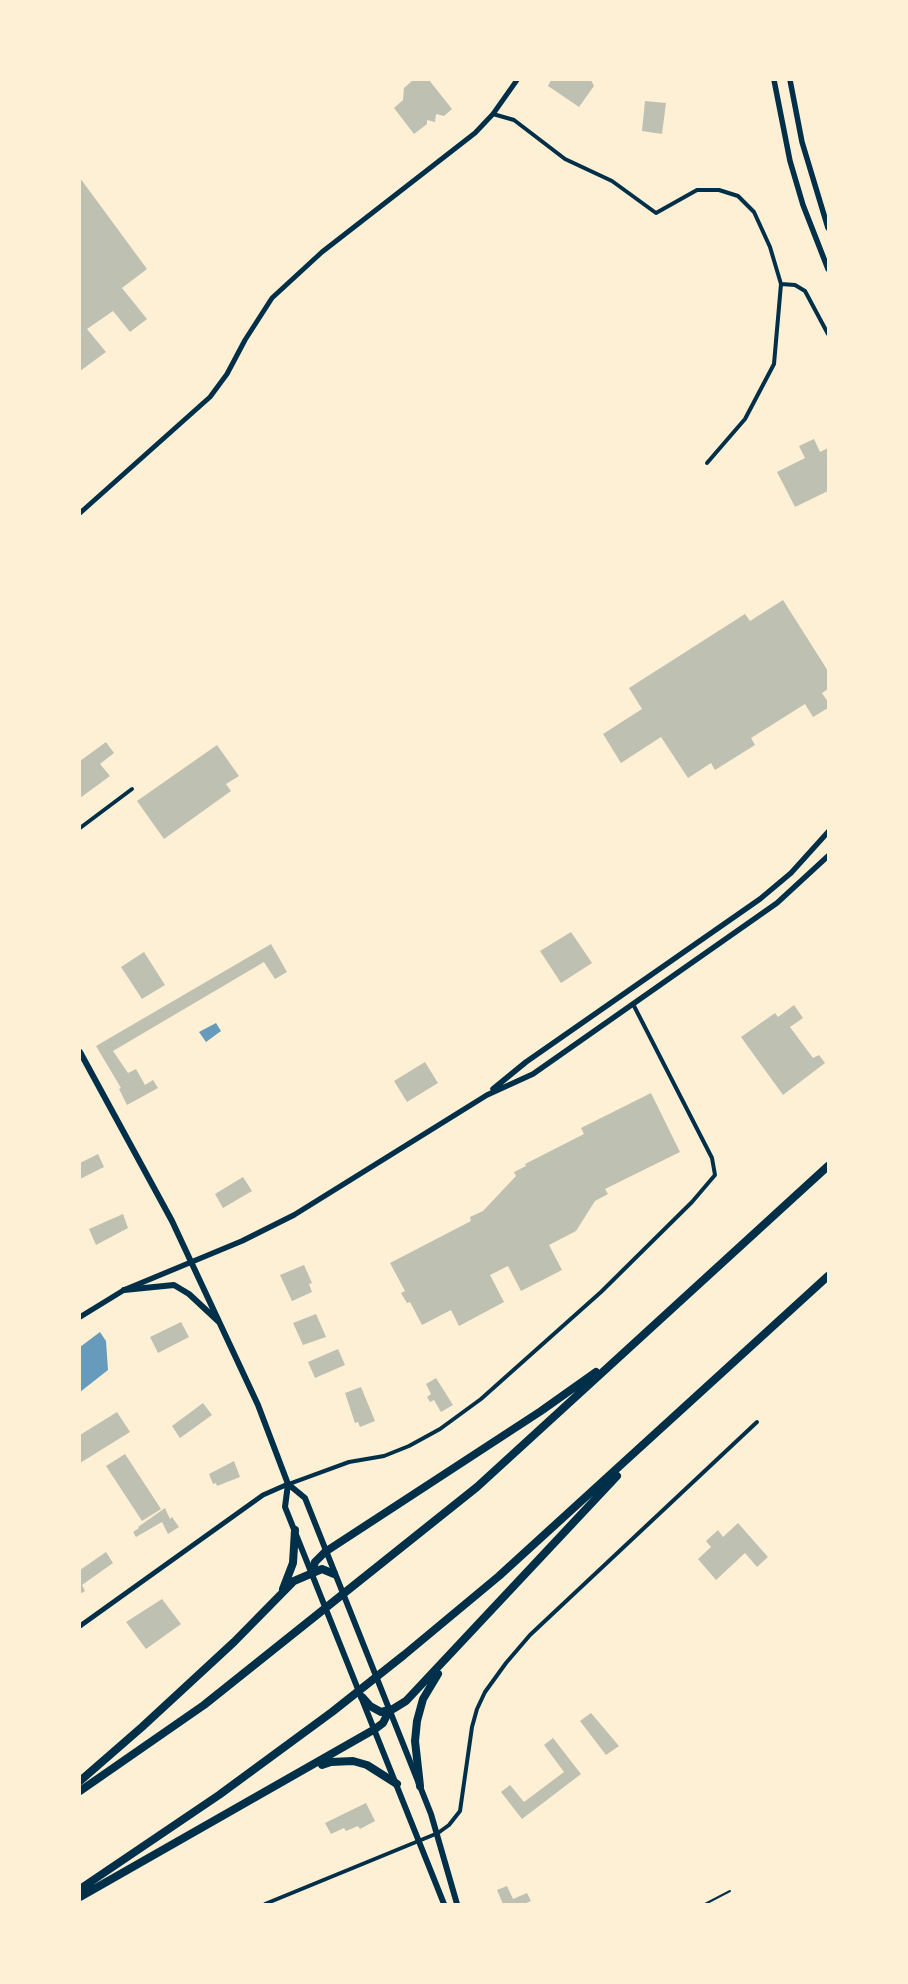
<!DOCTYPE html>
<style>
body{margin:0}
#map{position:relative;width:908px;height:1984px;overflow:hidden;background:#fdf0d5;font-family:"Fira Sans",sans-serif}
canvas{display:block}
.frame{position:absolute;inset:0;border:81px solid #fdf0d5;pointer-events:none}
</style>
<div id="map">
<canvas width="908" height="1984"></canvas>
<div class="frame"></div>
</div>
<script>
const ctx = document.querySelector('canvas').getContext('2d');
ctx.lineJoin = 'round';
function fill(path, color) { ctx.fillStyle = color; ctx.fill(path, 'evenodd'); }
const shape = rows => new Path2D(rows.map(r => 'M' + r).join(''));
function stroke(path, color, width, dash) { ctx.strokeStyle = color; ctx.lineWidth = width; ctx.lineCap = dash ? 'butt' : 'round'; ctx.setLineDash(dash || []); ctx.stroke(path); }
const water = shape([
 [216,1023,221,1031,206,1042,199,1032],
 [100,1332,106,1341,108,1370,80,1392,80,1347]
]);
const building = shape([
 [413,80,429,80,452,109,444,116,436,114,435,122,427,120,427,124,414,134,394,108,403,100,404,88],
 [551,80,591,80,594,86,579,107,548,86],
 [645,101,666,103,662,134,642,131],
 [80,178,147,269,122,288,147,319,130,332,113,311,87,329,106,352,80,371],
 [814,439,820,452,828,448,828,491,795,507,777,472,805,458,799,446],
 [783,600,828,671,828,689,822,693,828,702,828,708,813,717,805,704,751,738,755,745,715,770,711,763,688,778,661,737,621,763,603,734,642,709,629,688,745,614,750,621],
 [106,742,114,753,100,764,110,776,80,798,80,761],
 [217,745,239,776,226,784,231,791,164,839,137,801],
 [571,932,592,963,561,983,540,951],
 [271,944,287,972,275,979,264,962,113,1051,128,1073,136,1069,145,1085,153,1080,158,1088,127,1105,119,1089,121,1088,96,1046],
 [144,952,165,985,142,999,121,967],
 [794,1005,803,1018,790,1027,813,1058,819,1055,825,1063,783,1095,741,1037,775,1013,778,1017],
 [425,1062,438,1083,407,1102,394,1081],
 [651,1093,680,1152,605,1189,608,1194,595,1201,576,1231,549,1245,562,1270,521,1291,508,1266,490,1275,504,1302,459,1326,451,1310,422,1325,410,1302,407,1303,401,1293,405,1291,390,1263,471,1221,470,1217,483,1211,516,1176,514,1172,526,1166,525,1164,584,1134,581,1128],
 [98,1154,104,1167,80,1179,80,1163],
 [243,1177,252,1191,223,1208,215,1194],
 [123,1214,128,1228,96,1245,89,1229],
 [304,1265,312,1283,309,1284,312,1292,292,1301,280,1275],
 [316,1314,326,1337,303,1345,293,1323],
 [181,1322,189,1337,158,1353,150,1337],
 [338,1349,345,1365,315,1378,308,1362],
 [436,1378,453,1405,441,1412,434,1400,430,1402,427,1397,431,1394,426,1384],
 [361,1387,375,1421,360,1427,358,1422,355,1423,345,1393],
 [203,1403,212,1415,180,1438,172,1426],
 [117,1412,130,1432,80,1463,80,1435],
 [125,1454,161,1509,142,1521,106,1466],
 [234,1461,240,1477,217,1486,216,1483,213,1484,209,1474],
 [165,1508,170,1519,172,1517,179,1527,168,1534,162,1522,136,1537,133,1532,139,1528,138,1527],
 [738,1523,768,1557,757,1567,745,1553,716,1580,698,1559,711,1547,706,1541,718,1530,723,1537],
 [106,1552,113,1563,82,1585,85,1591,80,1594,80,1570],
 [162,1599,181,1624,146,1649,126,1622],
 [591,1713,619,1746,606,1755,580,1721],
 [553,1738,581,1774,522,1819,501,1792,510,1785,524,1802,564,1772,544,1745],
 [366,1803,375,1821,360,1829,358,1826,346,1831,344,1828,331,1834,325,1823],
 [507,1886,513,1899,527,1893,531,1901,524,1904,503,1904,497,1890]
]);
const service = shape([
 [705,1904,730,1891]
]);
const minor = shape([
 [493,114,514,120,565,159,612,181,656,213,697,190,719,190,738,196,754,212,770,247,781,284,795,285,805,291,828,334],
 [707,463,745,419,774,364,781,284],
 [80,828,132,789],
 [289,1484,349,1462,384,1456,409,1446,440,1429,481,1399,601,1292,692,1202,715,1175,712,1158,633,1004],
 [265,1904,438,1833,449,1825,460,1811,472,1727,477,1709,485,1692,506,1663,530,1635,757,1422]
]);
const tertiary = shape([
 [80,513,210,397,227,374,245,340,272,298,322,252,475,133,493,114,517,80],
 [80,1626,263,1495,288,1484]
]);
const secondary = shape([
 [774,80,790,161,803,205,828,269],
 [790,80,802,142,828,228],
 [493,1089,526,1062,760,899,791,873,828,832],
 [80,1317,124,1290,242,1241,294,1215,487,1095,533,1074,777,903,828,856]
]);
const primary = shape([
 [80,1052,172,1221,258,1405,288,1484,285,1507,444,1904],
 [124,1290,174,1285,189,1294,219,1322],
 [288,1484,305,1498,431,1814,457,1904]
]);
const motorway = shape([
 [312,1572,315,1562,325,1552,541,1411,596,1372],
 [283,1589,293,1563,295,1530],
 [362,1697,370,1706,381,1712,393,1709,406,1701,617,1476],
 [322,1765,331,1762,353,1761,367,1765,397,1784],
 [80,1781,142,1727,234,1642,294,1581,322,1569,334,1574],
 [420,1786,415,1741,417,1721,423,1699,438,1674],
 [80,1791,204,1705,477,1487,828,1166],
 [80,1889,219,1795,332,1712,404,1655,499,1576,828,1276],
 [80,1897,375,1729,383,1723,389,1711]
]);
fill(water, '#669bbc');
fill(building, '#bec0b2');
stroke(service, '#003049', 2);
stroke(minor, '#003049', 4);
stroke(tertiary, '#003049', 5);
stroke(secondary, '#003049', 5.5);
stroke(primary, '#003049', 6);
stroke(motorway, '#003049', 8);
</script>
